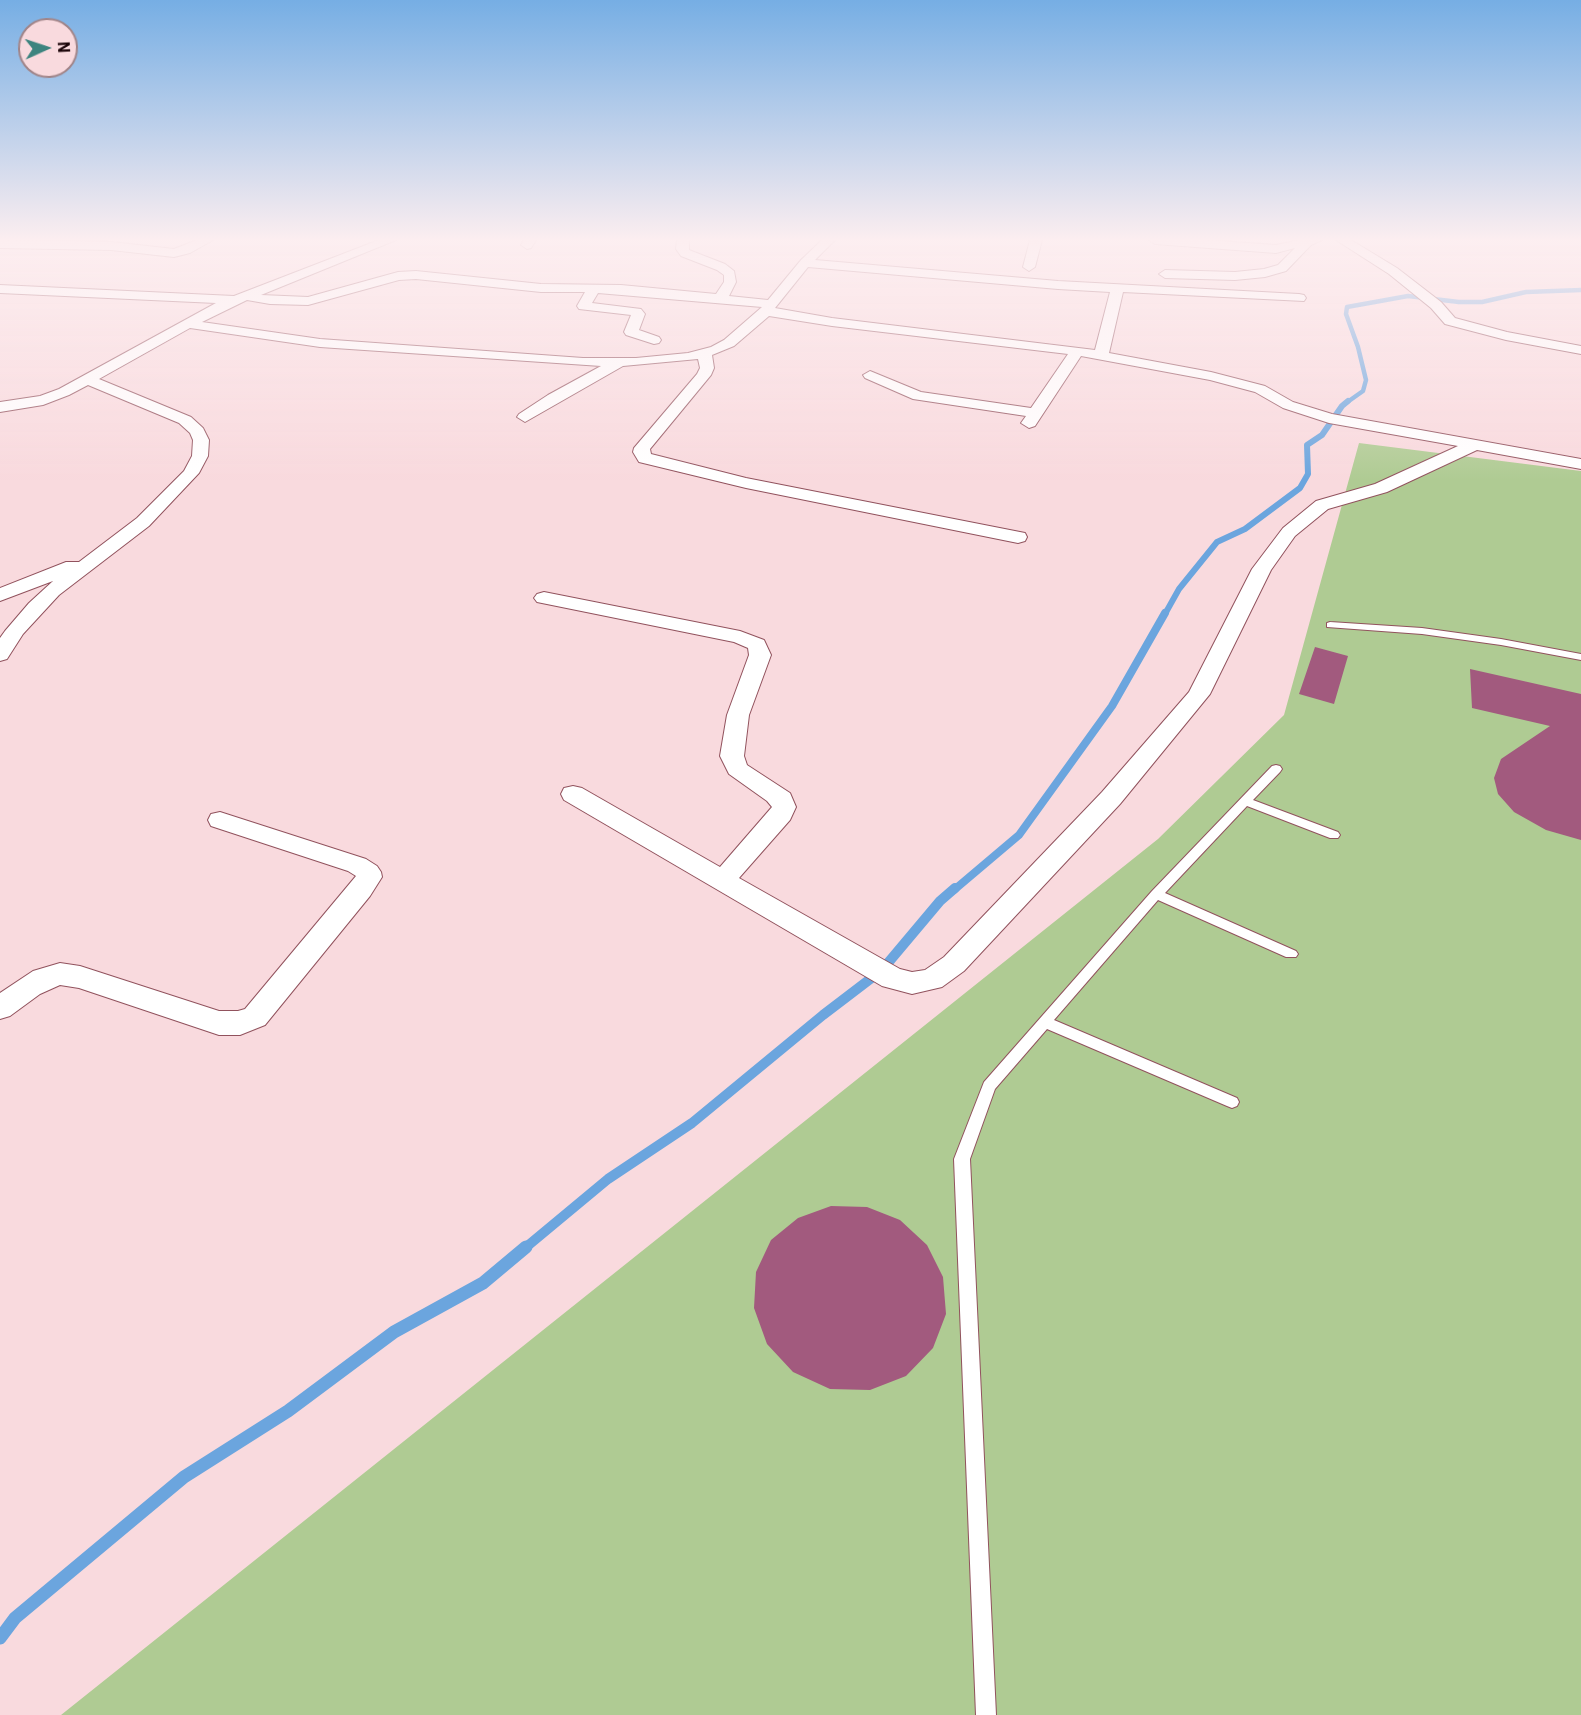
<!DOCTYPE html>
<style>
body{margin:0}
#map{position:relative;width:1581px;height:1715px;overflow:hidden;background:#f9dade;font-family:"IBM Plex Sans",sans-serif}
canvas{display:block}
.north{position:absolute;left:18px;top:18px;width:60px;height:60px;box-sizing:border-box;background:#f9dade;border:2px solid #a08488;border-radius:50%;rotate:87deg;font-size:16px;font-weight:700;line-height:24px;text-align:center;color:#1a0408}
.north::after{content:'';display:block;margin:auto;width:21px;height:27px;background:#3d847f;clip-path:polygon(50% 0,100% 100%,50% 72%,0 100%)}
</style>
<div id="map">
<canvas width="1581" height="1715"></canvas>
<div class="north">N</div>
</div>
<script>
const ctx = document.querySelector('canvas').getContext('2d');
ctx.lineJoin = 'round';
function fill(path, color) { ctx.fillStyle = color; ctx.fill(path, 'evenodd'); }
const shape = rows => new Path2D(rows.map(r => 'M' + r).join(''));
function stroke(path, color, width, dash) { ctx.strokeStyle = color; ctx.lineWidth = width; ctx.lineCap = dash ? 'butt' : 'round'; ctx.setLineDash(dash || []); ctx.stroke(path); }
const green = shape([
 [1359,443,1581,471,1581,1715,61,1715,1158,839,1284,715]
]);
const streamFar4 = shape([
 [1346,403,1363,391,1366,380,1358,347,1346,314,1347,307,1408,296,1459,302,1482,302,1526,292,1581,290]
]);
const streamFar3 = shape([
 [1165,614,1179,589,1217,542,1245,529,1300,488,1308,474,1307,445,1322,435,1342,406,1348,401]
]);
const streamFar2 = shape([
 [954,890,1019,835,1112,706,1165,613]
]);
const streamFar1 = shape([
 [525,1248,608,1179,692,1123,823,1015,882,970,940,901,955,888]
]);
const stream = shape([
 [0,1638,15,1618,184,1477,288,1411,394,1332,483,1283,526,1247]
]);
const building = shape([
 [1315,647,1348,656,1334,704,1299,694],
 [1470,669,1581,694,1581,840,1546,830,1514,812,1498,794,1494,778,1501,759,1550,726,1472,708],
 [831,1206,867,1207,900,1220,927,1245,943,1277,946,1314,933,1348,906,1376,870,1390,830,1389,793,1372,767,1344,754,1308,756,1272,771,1240,798,1218]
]);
const lane = shape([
 [1330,622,1422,628,1501,639,1581,654,1581,660,1501,645,1422,634,1327,627,1327,623,1330,622],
 [1276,765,1280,766,1282,769,1280,772,1253,800,1338,832,1340,835,1338,838,1330,838,1247,806,1165,893,1296,951,1298,954,1296,957,1286,957,1158,900,1054,1020,1237,1098,1239,1102,1237,1106,1232,1108,1227,1106,1047,1029,995,1089,970,1159,996,1715,976,1715,954,1159,984,1082,1152,891,1272,766,1276,765]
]);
const street = shape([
 [0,240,111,242,174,249,197,240,213,240,190,253,174,257,111,250,0,248,0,240],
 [379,240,396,240,261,295,308,297,398,272,416,271,541,284,621,285,716,294,724,282,724,275,717,270,681,256,676,249,677,240,689,240,689,250,725,264,734,271,736,282,729,296,768,300,801,260,822,240,835,240,815,260,1058,281,1299,294,1304,295,1306,298,1304,301,1123,292,1109,353,1211,372,1265,386,1293,402,1332,414,1581,459,1581,469,1477,450,1387,492,1328,509,1295,536,1271,570,1210,694,1120,804,964,971,942,987,912,994,882,986,564,800,561,794,564,788,573,786,582,788,720,867,772,807,767,801,729,774,720,756,727,715,749,655,748,648,734,642,537,602,534,598,537,594,544,592,740,631,764,640,771,655,749,715,744,756,747,765,790,793,796,807,790,820,739,878,900,969,912,972,925,970,944,957,1102,792,1189,692,1252,569,1283,528,1316,501,1375,484,1458,446,1329,423,1283,408,1255,392,1210,380,1081,356,1035,426,1029,428,1021,423,1026,416,913,399,865,378,863,375,870,371,921,392,1031,408,1068,354,832,326,769,316,734,346,712,355,714,368,711,375,650,449,651,454,746,478,1025,533,1027,537,1025,541,1018,543,746,488,639,462,633,452,634,448,697,374,700,368,698,359,623,366,525,422,517,417,519,414,548,395,601,366,320,347,190,328,99,379,191,417,203,428,209,440,208,456,199,473,149,526,59,595,23,634,7,659,0,661,0,638,5,631,29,603,53,581,0,601,0,588,66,562,79,562,137,518,184,471,192,456,193,440,190,433,179,423,88,385,69,395,43,405,0,412,0,402,40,396,59,389,216,303,0,293,0,285,234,296,379,240],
 [808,267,1058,289,1110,292,1095,350,832,318,775,308,808,267],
 [416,279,541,292,585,292,577,306,579,309,631,315,624,332,626,335,654,344,659,343,661,340,659,337,639,330,645,314,641,309,592,303,598,293,762,307,724,340,711,347,688,353,636,358,583,358,320,339,202,322,247,300,270,304,308,305,399,280,416,279],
 [524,240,536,240,531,248,527,249,521,245,524,240],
 [1030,240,1042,240,1035,267,1029,271,1023,267,1030,240],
 [1149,240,1204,240,1276,245,1300,240,1322,240,1311,245,1286,271,1265,277,1235,280,1165,278,1159,274,1165,270,1235,272,1264,269,1278,265,1295,248,1276,253,1155,244,1149,240],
 [1336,240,1351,240,1397,268,1441,302,1455,318,1507,332,1581,346,1581,354,1506,340,1445,324,1431,308,1389,274,1336,240],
 [220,812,366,859,377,866,381,872,382,877,370,896,265,1025,240,1035,219,1035,79,988,60,985,40,994,10,1016,0,1019,0,993,33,971,60,963,80,966,219,1011,238,1011,245,1009,356,876,348,871,211,826,208,820,211,814,220,812]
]);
fill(green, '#afcb93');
stroke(streamFar4, '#6ba5de', 4.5);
stroke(streamFar3, '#6ba5de', 6);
stroke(streamFar2, '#6ba5de', 8);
stroke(streamFar1, '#6ba5de', 10);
stroke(stream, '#6ba5de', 13);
fill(building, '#a25a7e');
stroke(lane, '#91525d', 2);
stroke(street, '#91525d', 2);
fill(lane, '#fff');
fill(street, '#fff');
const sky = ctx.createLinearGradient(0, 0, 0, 480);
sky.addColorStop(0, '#76aee4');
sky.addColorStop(0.5, '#fceef0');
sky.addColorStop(1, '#fceef000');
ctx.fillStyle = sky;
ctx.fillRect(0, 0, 1581, 480);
</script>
